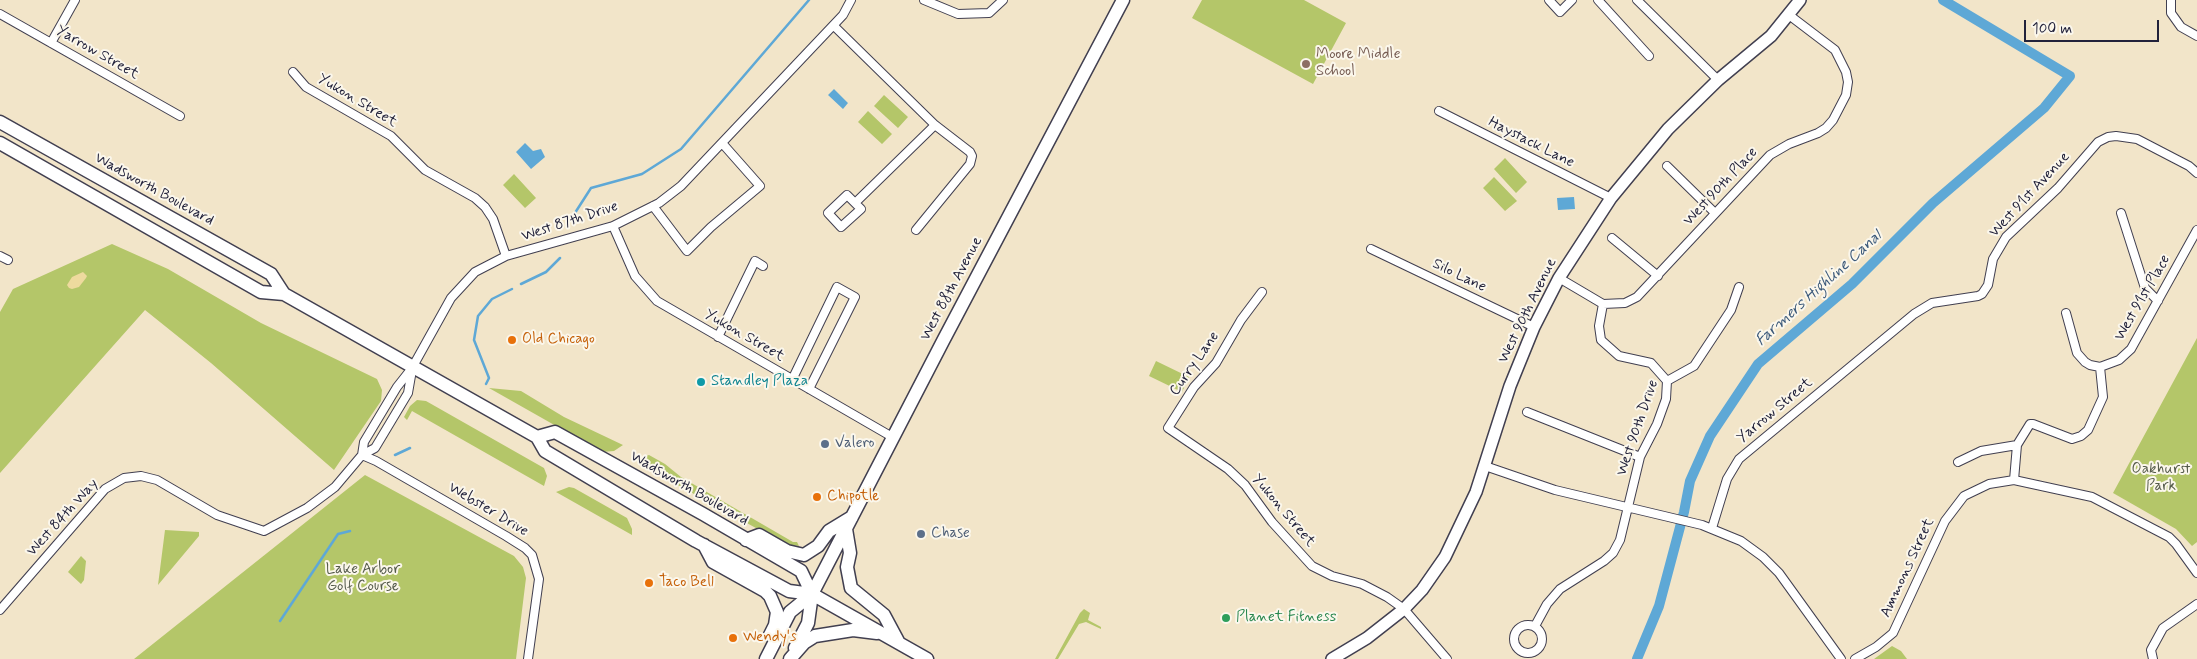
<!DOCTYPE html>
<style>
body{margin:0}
#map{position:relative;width:2197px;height:659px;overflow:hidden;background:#f2e5c9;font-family:Mynerve,sans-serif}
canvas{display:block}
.scale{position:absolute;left:2024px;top:20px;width:135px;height:22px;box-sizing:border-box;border:2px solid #22223b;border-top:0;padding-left:6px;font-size:15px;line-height:18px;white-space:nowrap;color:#22223b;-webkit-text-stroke:4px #fbf7ec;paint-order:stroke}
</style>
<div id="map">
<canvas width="2197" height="659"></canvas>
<div class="scale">100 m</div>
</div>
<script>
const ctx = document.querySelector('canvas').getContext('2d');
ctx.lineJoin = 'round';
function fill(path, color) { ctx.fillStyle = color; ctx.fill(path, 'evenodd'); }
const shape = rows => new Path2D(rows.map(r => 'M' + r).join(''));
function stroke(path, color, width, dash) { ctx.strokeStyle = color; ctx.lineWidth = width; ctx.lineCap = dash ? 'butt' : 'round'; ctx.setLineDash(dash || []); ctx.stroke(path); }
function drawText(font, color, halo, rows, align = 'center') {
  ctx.font = font + ' Mynerve,sans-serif'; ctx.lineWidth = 4; ctx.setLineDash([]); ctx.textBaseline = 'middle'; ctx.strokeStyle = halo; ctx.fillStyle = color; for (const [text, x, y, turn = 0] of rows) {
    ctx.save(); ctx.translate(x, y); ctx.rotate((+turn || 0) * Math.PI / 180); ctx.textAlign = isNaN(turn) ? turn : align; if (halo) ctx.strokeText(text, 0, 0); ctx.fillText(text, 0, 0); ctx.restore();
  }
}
const green = shape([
 [1202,0,1304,0,1346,23,1313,84,1192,18],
 [884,95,908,117,898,128,874,106],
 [868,111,892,134,882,144,858,122],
 [1505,158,1527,182,1516,193,1494,169],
 [514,174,536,198,525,208,503,185],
 [1494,177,1517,201,1505,211,1483,188],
 [112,244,168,269,261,323,377,379,382,390,381,401,334,470,211,363,145,310,0,473,0,312,13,289],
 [2197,338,2197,542,2192,546,2176,529,2113,493],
 [1156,361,1189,377,1182,392,1149,376],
 [489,388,521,391,564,417,623,445,614,451,602,452],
 [417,400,426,401,544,468,547,476,544,486,412,411,407,420,404,417,410,406],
 [649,455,665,464,681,477,793,542,797,542,799,546,785,544,654,472,646,461,646,456],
 [365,475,514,556,523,567,526,578,516,659,134,659],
 [569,487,574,488,627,518,632,529,632,535,556,492],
 [165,530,199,532,199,536,158,585],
 [81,556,86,561,84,580,81,584,68,572],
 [1084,609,1090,613,1088,620,1101,627,1101,629,1086,622,1079,624,1058,659,1055,659,1080,613],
 [1892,646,1901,651,1907,659,1874,659]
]);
const sand = shape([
 [83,272,87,276,86,278,79,287,72,289,69,288,67,285,72,277]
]);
const water = shape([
 [834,89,848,103,843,109,828,95],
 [525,143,533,151,541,149,545,157,531,169,516,152],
 [1574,197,1575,209,1558,210,1557,198]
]);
const stream = shape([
 [573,216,591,188,642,174,681,149,809,0],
 [521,284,546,272,560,258],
 [486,384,489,378,474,340,478,316,492,299,512,289],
 [395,455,410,448],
 [280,621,338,534,350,531]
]);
const canal = shape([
 [1637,659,1659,606,1684,512,1690,481,1710,436,1758,364,1852,284,1933,203,2044,108,2070,76,1943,0]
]);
const street = shape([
 [924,0,958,14,989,13,1003,0],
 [1549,0,1560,12,1572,0],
 [1598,0,1649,56],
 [1637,0,1718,80],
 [2171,0,2171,13,2181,27,2197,36],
 [0,14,180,116],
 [834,26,935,125,970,152,972,156,970,164,916,230],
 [51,43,75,0],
 [293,72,306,87,391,136,425,170,475,198,485,207,493,219,506,256],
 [1439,111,1611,198],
 [1667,166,1715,213],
 [855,203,847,195,828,213,841,227,861,209,855,203,935,125],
 [653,206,687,251,711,227,760,186,722,143],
 [2121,213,2145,288,2158,301],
 [613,226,635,276,657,301,894,438],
 [1612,238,1658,276],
 [1371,249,1534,327],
 [0,256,8,260],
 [1559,278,1603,304],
 [1262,292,1241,320,1216,363,1194,387,1168,428,1228,469,1245,485,1272,522,1312,566,1332,576,1362,584,1387,597,1404,609,1447,659],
 [1603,304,1625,303,1637,297,1770,155,1789,144,1818,133,1826,128,1833,120,1846,95,1848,82,1846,72,1835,50,1789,15],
 [1603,304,1599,326,1601,340,1619,356,1651,363,1667,381],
 [2066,313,2077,353,2085,362,2090,365,2100,367,2119,360,2131,349,2197,230],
 [718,337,755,261,763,266],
 [792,380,837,287,855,297,809,389],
 [1527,412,1640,457],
 [362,455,364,442,397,387,412,368,451,298,475,272,506,256,613,226,659,203,681,186,843,15,851,0],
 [362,455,376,461,506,536,525,548,532,555,539,579,528,659],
 [1958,462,1981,451,2017,445],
 [1485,466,1555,490,1702,525,1741,541,1763,557,1779,573,1841,659],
 [2014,480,2017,445,2030,424,2033,424,2072,439,2081,436,2088,430,2103,397,2100,367],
 [1712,528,1727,479,1739,459,1914,314,1932,303,1978,296,1982,294,1988,285,1993,259,2006,237,2058,188,2098,142,2108,137,2116,136,2137,139,2189,166,2197,173],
 [0,610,105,489,124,478,141,476,157,480,217,515,264,531,307,508,335,487,362,455,375,448,408,393,412,370],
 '1514 639a14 14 0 1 1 28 0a14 14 0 1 1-28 0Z',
 [1535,626,1547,604,1560,589,1604,561,1613,553,1620,540,1640,457,1657,424,1666,399,1667,381,1694,366,1731,310,1739,287],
 [1855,659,1876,647,1893,633,1945,521,1964,496,1989,484,2014,480,2092,497,2169,537,2176,544,2197,573],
 [2153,659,2151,650,2163,628,2197,604]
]);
const secondary = shape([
 [1332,659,1367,638,1404,609,1422,590,1445,557,1476,492,1510,386,1534,327,1559,278,1611,198,1668,129,1718,80,1771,36,1800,0]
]);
const primary = shape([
 [0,122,271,274,284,294],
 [0,143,261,292,284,294,537,437,545,451,696,541,789,591,812,594,927,659],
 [537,437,555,432,703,514,801,571,812,594],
 [846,529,850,553,847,567,851,588,884,615,899,643],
 [746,540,759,535,787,551,804,555,818,546,829,531,852,517],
 [704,545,713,562,765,591,770,596,777,612,775,625,770,635],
 [795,648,808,623,812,594],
 [766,659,790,612,812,594,943,341,1123,0],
 [790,659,804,643,815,636,853,630,877,633]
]);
const markers = [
 [1306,64,5,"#8d6e63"],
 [512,340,5,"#e8710a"],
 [701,382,5,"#0f9aa8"],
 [825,444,5,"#5c6f8a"],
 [817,497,5,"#e8710a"],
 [921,534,5,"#5c6f8a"],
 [649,583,5,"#e8710a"],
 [1226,618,5,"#2e9e5b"],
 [733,638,5,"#e8710a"]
];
const streetNames = [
 ["Yarrow Street",97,53,30],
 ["Yukon Street",357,101,31],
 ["Haystack Lane",1531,143,27],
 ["West 90th Place",1721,187,-47],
 ["Wadsworth Boulevard",154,190,29],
 ["West 91st Avenue",2030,195,-47],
 ["West 87th Drive",570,222,-18],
 ["Silo Lane",1459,276,26],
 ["West 88th Avenue",952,289,-62],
 ["West 91st Place",2143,298,-60],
 ["West 90th Avenue",1528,311,-64],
 ["Yukon Street",744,336,30],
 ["Curry Lane",1195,364,-55],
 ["Yarrow Street",1775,411,-40],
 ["West 90th Drive",1638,428,-71],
 ["Wadsworth Boulevard",689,489,30],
 ["Webster Drive",488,510,31],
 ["Yukon Street",1283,511,50],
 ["West 84th Way",63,518,-48],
 ["Ammons Street",1908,568,-65]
];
const educationNames = [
 ["Moore Middle",1316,55],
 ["School",1316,72]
];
const foodNames = [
 ["Old Chicago",522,340],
 ["Chipotle",827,497],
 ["Taco Bell",659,583],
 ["Wendy's",743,638]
];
const cultureNames = [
 ["Standley Plaza",711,382]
];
const serviceNames = [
 ["Valero",835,444],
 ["Chase",931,534]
];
const parkNames = [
 ["Oakhurst",2161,470],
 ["Park",2161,487],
 ["Lake Arbor",363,570],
 ["Golf Course",363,587]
];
const leisureNames = [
 ["Planet Fitness",1236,618]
];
const waterNames = [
 ["Farmers Highline Canal",1819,289,-42]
];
fill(green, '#b4c669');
fill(sand, '#eeda9e');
fill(water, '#5ea8d6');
stroke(stream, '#5ea8d6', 2.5);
stroke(canal, '#5ea8d6', 10);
stroke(street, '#413f50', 10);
stroke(secondary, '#413f50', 14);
stroke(primary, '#413f50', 15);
stroke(street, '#fff', 8);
stroke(secondary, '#fff', 11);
stroke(primary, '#fff', 12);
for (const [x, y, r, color] of markers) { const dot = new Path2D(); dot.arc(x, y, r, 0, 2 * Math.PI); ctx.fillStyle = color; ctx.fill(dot); stroke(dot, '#fbf7ec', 2); }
drawText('15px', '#22223b', '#fbf7ec', streetNames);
drawText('15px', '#785e54', '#fbf7ec', educationNames, 'left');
drawText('15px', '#c56008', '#fbf7ec', foodNames, 'left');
drawText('15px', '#0d838f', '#fbf7ec', cultureNames, 'left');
drawText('15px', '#4e5e75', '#fbf7ec', serviceNames, 'left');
drawText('15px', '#555b4b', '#fbf7ec', parkNames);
drawText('15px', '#27864d', '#fbf7ec', leisureNames, 'left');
drawText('italic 16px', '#3a5879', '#fbf7ec', waterNames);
</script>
